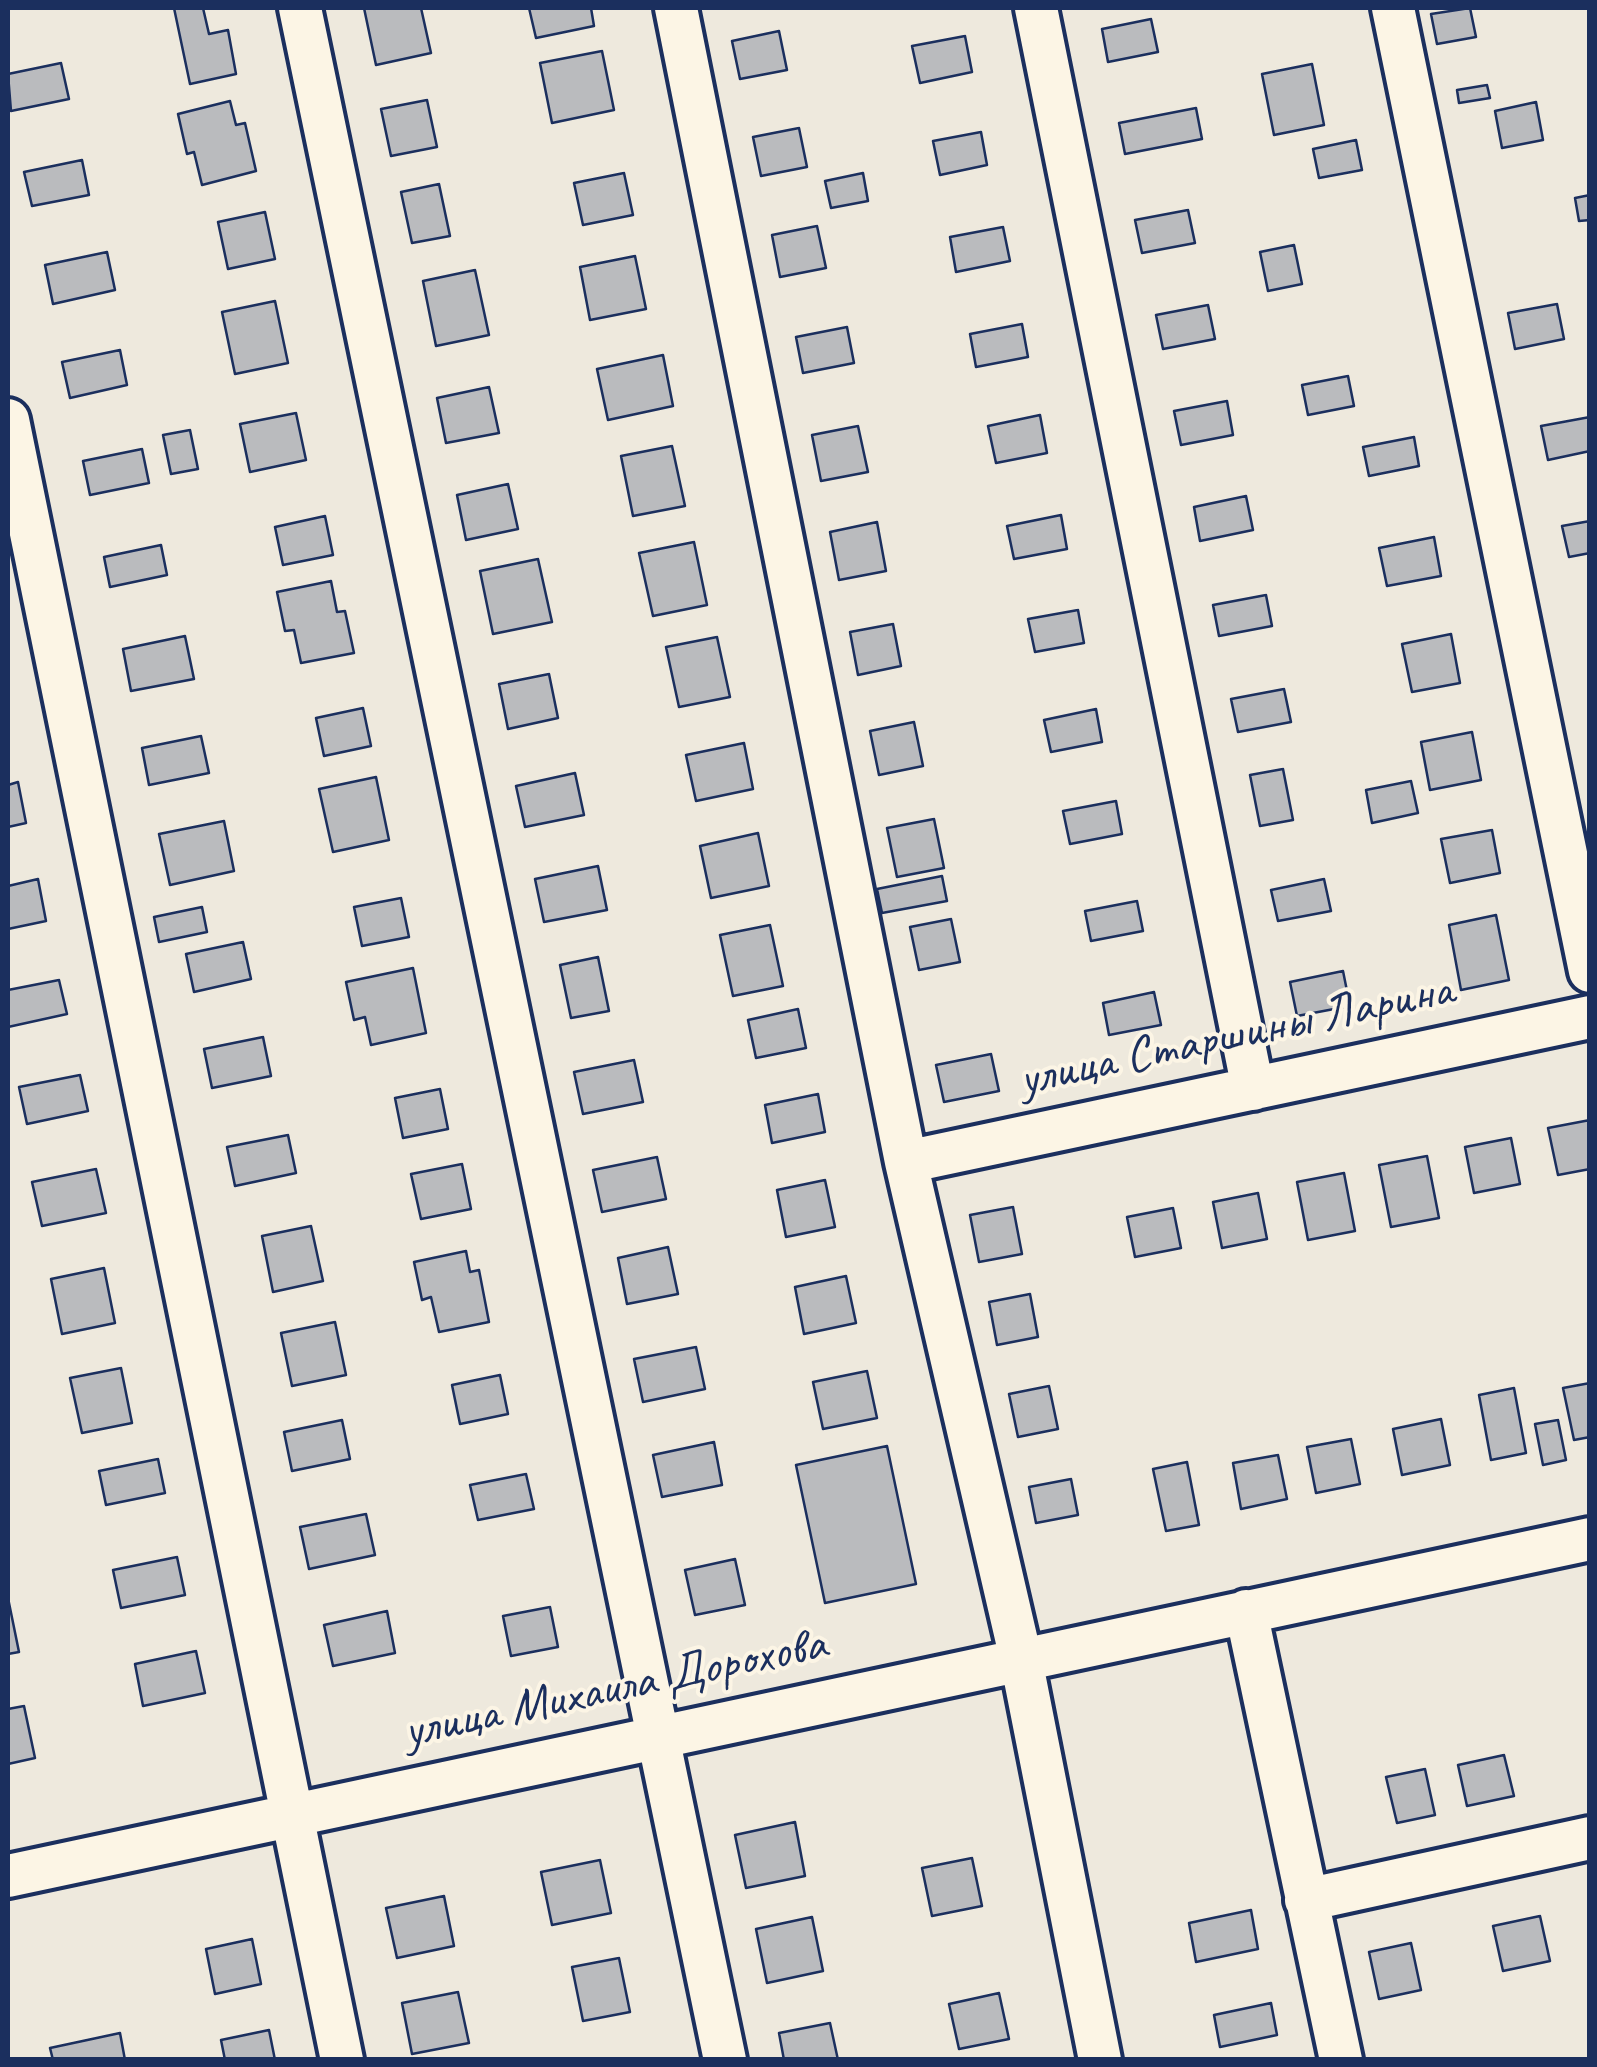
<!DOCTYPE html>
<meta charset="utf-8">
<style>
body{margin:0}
#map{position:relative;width:1597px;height:2067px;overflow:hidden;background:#eee9dd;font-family:Caveat,sans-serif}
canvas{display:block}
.frame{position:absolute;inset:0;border:10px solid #1b2f5e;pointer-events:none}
</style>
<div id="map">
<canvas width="1597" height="2067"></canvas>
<div class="frame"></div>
</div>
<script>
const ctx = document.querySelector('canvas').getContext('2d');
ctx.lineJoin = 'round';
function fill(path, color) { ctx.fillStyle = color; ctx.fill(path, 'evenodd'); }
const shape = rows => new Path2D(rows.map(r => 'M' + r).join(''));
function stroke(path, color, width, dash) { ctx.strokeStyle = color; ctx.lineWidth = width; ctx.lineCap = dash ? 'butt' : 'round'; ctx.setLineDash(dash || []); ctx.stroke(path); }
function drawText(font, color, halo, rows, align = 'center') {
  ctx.font = font + ' Caveat,sans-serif'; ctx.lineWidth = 8; ctx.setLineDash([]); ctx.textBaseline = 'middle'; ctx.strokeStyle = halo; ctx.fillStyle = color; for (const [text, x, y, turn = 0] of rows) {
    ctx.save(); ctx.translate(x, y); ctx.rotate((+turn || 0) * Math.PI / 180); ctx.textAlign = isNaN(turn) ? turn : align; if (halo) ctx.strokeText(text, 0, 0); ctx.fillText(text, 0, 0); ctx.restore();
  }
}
const building = shape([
 [174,8,203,8,209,34,228,30,236,74,190,84,174,8],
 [364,8,421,8,431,53,376,65,364,8],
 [529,8,591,8,594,26,536,38,529,8],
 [1470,8,1476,37,1437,44,1431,14,1470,8],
 [1151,19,1158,52,1108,62,1102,29,1151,19],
 [779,31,787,70,740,79,732,41,779,31],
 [965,36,972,72,920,83,912,46,965,36],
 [602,51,614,110,552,123,540,63,602,51],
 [61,63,69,99,11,111,8,74,61,63],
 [1312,64,1324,125,1274,135,1262,74,1312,64],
 [1487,85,1490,98,1459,103,1457,90,1487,85],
 [427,100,437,147,391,156,381,109,427,100],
 [230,101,236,125,245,123,256,171,202,185,194,152,187,154,178,114,230,101],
 [1536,102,1543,140,1502,148,1495,111,1536,102],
 [1196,108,1202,139,1125,154,1119,123,1196,108],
 [799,128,807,167,761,176,753,137,799,128],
 [981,132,987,165,940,175,933,141,981,132],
 [1356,140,1362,170,1319,178,1313,149,1356,140],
 [82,160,89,195,32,206,24,172,82,160],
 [624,173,633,215,583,225,574,183,624,173],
 [863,173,868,201,831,208,825,181,863,173],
 [439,184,450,236,412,243,401,192,439,184],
 [1590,195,1590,220,1579,221,1575,198,1590,195],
 [1188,210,1195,243,1142,253,1135,220,1188,210],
 [265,212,275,259,228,269,218,222,265,212],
 [817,226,826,268,780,277,772,235,817,226],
 [1003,227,1010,261,956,272,950,237,1003,227],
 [1294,245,1302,284,1268,291,1260,252,1294,245],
 [107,252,115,290,53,304,45,265,107,252],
 [635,256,646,309,590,320,580,267,635,256],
 [475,270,489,335,436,346,423,281,475,270],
 [275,301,288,363,235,374,222,312,275,301],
 [1557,304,1564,339,1515,349,1508,313,1557,304],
 [1208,305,1215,339,1163,349,1156,315,1208,305],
 [1022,324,1028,357,976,367,970,334,1022,324],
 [847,327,854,363,803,373,796,337,847,327],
 [120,350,127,385,70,398,62,362,120,350],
 [663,355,673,406,608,420,597,369,663,355],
 [1348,376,1354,406,1308,415,1302,385,1348,376],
 [489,387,499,433,446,443,437,398,489,387],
 [1227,401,1233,435,1181,445,1174,411,1227,401],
 [296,413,306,460,250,472,240,424,296,413],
 [1040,415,1047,453,996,463,988,426,1040,415],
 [1590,417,1590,451,1548,460,1541,426,1590,417],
 [858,426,868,472,821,481,812,435,858,426],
 [190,430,198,469,171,474,163,435,190,430],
 [1414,437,1419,466,1369,476,1363,447,1414,437],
 [672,446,685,506,633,516,621,456,672,446],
 [142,449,149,483,90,495,83,461,142,449],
 [508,484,518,529,466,540,457,495,508,484],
 [1246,496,1253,530,1200,541,1194,507,1246,496],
 [1061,515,1067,549,1014,559,1007,526,1061,515],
 [325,516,333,555,283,565,275,527,325,516],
 [1590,521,1590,553,1569,557,1562,526,1590,521],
 [877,522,886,571,839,580,830,532,877,522],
 [1434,537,1441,576,1387,586,1379,548,1434,537],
 [694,542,707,605,653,616,639,553,694,542],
 [161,545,167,575,110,587,104,557,161,545],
 [538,559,552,622,493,634,480,571,538,559],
 [331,581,337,612,345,611,354,653,301,663,294,630,285,631,277,592,331,581],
 [1266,595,1272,626,1219,636,1213,605,1266,595],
 [1078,610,1084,643,1035,652,1028,619,1078,610],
 [893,624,901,666,858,675,850,632,893,624],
 [1451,634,1460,683,1412,692,1402,644,1451,634],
 [185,636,194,679,131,691,123,649,185,636],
 [717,637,730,697,679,707,666,647,717,637],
 [549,674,558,718,508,729,499,684,549,674],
 [1284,689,1291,722,1238,732,1231,699,1284,689],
 [363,708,371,746,324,756,316,718,363,708],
 [1096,709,1102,742,1051,752,1044,720,1096,709],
 [914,722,923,766,879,775,870,731,914,722],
 [1472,732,1481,780,1430,790,1421,742,1472,732],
 [201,736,209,773,149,785,142,748,201,736],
 [744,743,753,789,696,801,686,755,744,743],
 [1283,769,1293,820,1260,826,1250,775,1283,769],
 [575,773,584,815,525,827,516,786,575,773],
 [376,777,389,840,333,852,319,789,376,777],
 [1411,781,1418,813,1372,823,1366,790,1411,781],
 [18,782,26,823,8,827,8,785,18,782],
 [1116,801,1122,834,1070,844,1063,811,1116,801],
 [934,819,944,868,897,877,887,828,934,819],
 [224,821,234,871,170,885,159,834,224,821],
 [1492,830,1500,873,1450,883,1441,839,1492,830],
 [758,833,769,886,711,898,700,846,758,833],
 [598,866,607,910,544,922,535,879,598,866],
 [942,876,947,901,882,913,877,889,942,876],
 [38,879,46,921,8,929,8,886,38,879],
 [1324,879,1331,911,1278,921,1271,890,1324,879],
 [401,898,409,937,362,946,354,907,401,898],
 [1137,901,1143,931,1091,941,1085,911,1137,901],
 [202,907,207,932,159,942,154,917,202,907],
 [1496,915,1509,980,1461,990,1449,925,1496,915],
 [951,919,960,962,919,970,910,927,951,919],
 [770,925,783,986,733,996,720,935,770,925],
 [243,942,251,979,194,992,186,954,243,942],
 [598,957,609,1011,571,1018,560,965,598,957],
 [413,968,426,1033,371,1045,365,1017,354,1020,346,982,413,968],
 [1343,971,1350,1006,1297,1016,1290,982,1343,971],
 [59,980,67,1014,8,1027,8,990,59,980],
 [1154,992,1161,1025,1109,1035,1103,1003,1154,992],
 [798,1009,806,1048,756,1058,748,1020,798,1009],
 [263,1037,271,1076,212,1088,204,1049,263,1037],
 [991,1054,999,1091,944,1102,936,1065,991,1054],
 [634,1060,643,1102,583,1114,574,1072,634,1060],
 [80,1075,88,1111,27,1124,19,1087,80,1075],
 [440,1089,448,1129,403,1138,395,1098,440,1089],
 [818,1094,825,1132,772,1143,765,1105,818,1094],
 [1590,1120,1590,1169,1558,1175,1548,1128,1590,1120],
 [288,1135,296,1173,235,1186,227,1147,288,1135],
 [1511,1138,1520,1184,1474,1193,1465,1147,1511,1138],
 [1427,1156,1439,1218,1391,1227,1379,1165,1427,1156],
 [657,1157,666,1199,602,1212,593,1170,657,1157],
 [462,1164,471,1209,421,1219,411,1174,462,1164],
 [96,1169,106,1213,42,1226,32,1182,96,1169],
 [1344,1173,1355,1231,1308,1240,1297,1182,1344,1173],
 [825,1180,835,1227,786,1237,777,1190,825,1180],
 [1258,1193,1267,1239,1222,1248,1213,1202,1258,1193],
 [1013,1207,1022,1254,979,1262,970,1215,1013,1207],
 [1173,1208,1181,1248,1135,1257,1127,1217,1173,1208],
 [311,1226,323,1281,273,1292,262,1236,311,1226],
 [668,1247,678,1294,627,1304,618,1258,668,1247],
 [466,1251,470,1272,479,1270,489,1322,439,1332,431,1297,422,1300,414,1262,466,1251],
 [104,1268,115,1323,62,1334,51,1279,104,1268],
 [846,1276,856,1323,804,1334,795,1287,846,1276],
 [1030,1294,1038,1337,997,1345,989,1302,1030,1294],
 [335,1322,346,1375,292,1386,281,1333,335,1322],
 [696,1347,705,1389,643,1402,634,1359,696,1347],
 [121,1368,132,1423,82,1433,70,1378,121,1368],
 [867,1371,877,1418,823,1429,813,1382,867,1371],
 [500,1375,508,1414,460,1424,452,1385,500,1375],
 [1590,1383,1590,1437,1574,1440,1563,1388,1590,1383],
 [1049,1386,1058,1429,1018,1437,1009,1394,1049,1386],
 [1514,1388,1526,1453,1491,1460,1479,1395,1514,1388],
 [1441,1419,1450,1465,1402,1475,1393,1429,1441,1419],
 [342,1420,350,1459,292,1471,284,1432,342,1420],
 [1558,1420,1566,1460,1543,1465,1535,1424,1558,1420],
 [1351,1439,1360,1484,1316,1493,1307,1447,1351,1439],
 [714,1442,722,1485,662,1497,653,1455,714,1442],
 [887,1446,916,1584,825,1603,796,1465,887,1446],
 [1278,1455,1287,1499,1241,1509,1233,1463,1278,1455],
 [158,1459,165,1493,106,1505,99,1471,158,1459],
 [1187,1462,1199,1525,1166,1531,1153,1469,1187,1462],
 [526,1474,534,1509,478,1520,470,1485,526,1474],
 [1071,1479,1078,1515,1036,1523,1029,1487,1071,1479],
 [366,1514,375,1555,309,1569,300,1527,366,1514],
 [177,1557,185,1595,121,1608,113,1570,177,1557],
 [735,1559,745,1605,695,1615,685,1570,735,1559],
 [8,1598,19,1652,8,1654,8,1598],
 [550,1607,558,1647,511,1656,503,1616,550,1607],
 [387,1611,395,1653,333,1666,324,1625,387,1611],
 [196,1651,205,1693,143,1706,135,1664,196,1651],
 [24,1706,35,1758,8,1764,8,1709,24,1706],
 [1504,1755,1514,1796,1467,1806,1458,1765,1504,1755],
 [1425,1769,1435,1815,1397,1823,1386,1777,1425,1769],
 [795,1822,805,1876,746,1888,735,1835,795,1822],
 [972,1858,982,1906,932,1916,922,1868,972,1858],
 [600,1860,611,1913,552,1925,541,1872,600,1860],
 [444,1896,454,1946,397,1958,386,1908,444,1896],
 [1251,1910,1258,1949,1196,1962,1189,1923,1251,1910],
 [1540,1916,1550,1961,1503,1971,1493,1926,1540,1916],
 [812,1917,823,1971,767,1983,756,1929,812,1917],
 [252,1939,261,1984,215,1994,206,1949,252,1939],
 [1411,1943,1421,1990,1379,1999,1369,1952,1411,1943],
 [619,1958,630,2012,583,2021,572,1967,619,1958],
 [458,1992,469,2043,412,2054,402,2003,458,1992],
 [999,1993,1009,2039,959,2049,949,2004,999,1993],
 [1271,2003,1277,2035,1220,2047,1214,2015,1271,2003],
 [830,2023,838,2060,784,2060,779,2033,830,2023],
 [269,2030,275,2060,225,2060,221,2040,269,2030],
 [120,2033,125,2060,53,2060,50,2048,120,2033]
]);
const minor = shape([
 [300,8,725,2060],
 [676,8,906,1162,1021,1659,1100,2060],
 [1036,8,1253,1089],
 [1393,8,1590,971],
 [8,420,342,2060],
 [906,1162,1590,1017],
 [1246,1611,1341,2060],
 [8,1876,1590,1539],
 [1306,1900,1590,1838]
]);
const streetNames = [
 ["улица Старшины Ларина",1236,1036,-12],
 ["улица Михаила Дорохова",615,1689,-12]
];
fill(building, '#babbbe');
stroke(building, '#1b2f5e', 2.5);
stroke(minor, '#1b2f5e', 50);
stroke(minor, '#fcf5e5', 42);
drawText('50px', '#1b2f5e', '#fcf5e5', streetNames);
</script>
